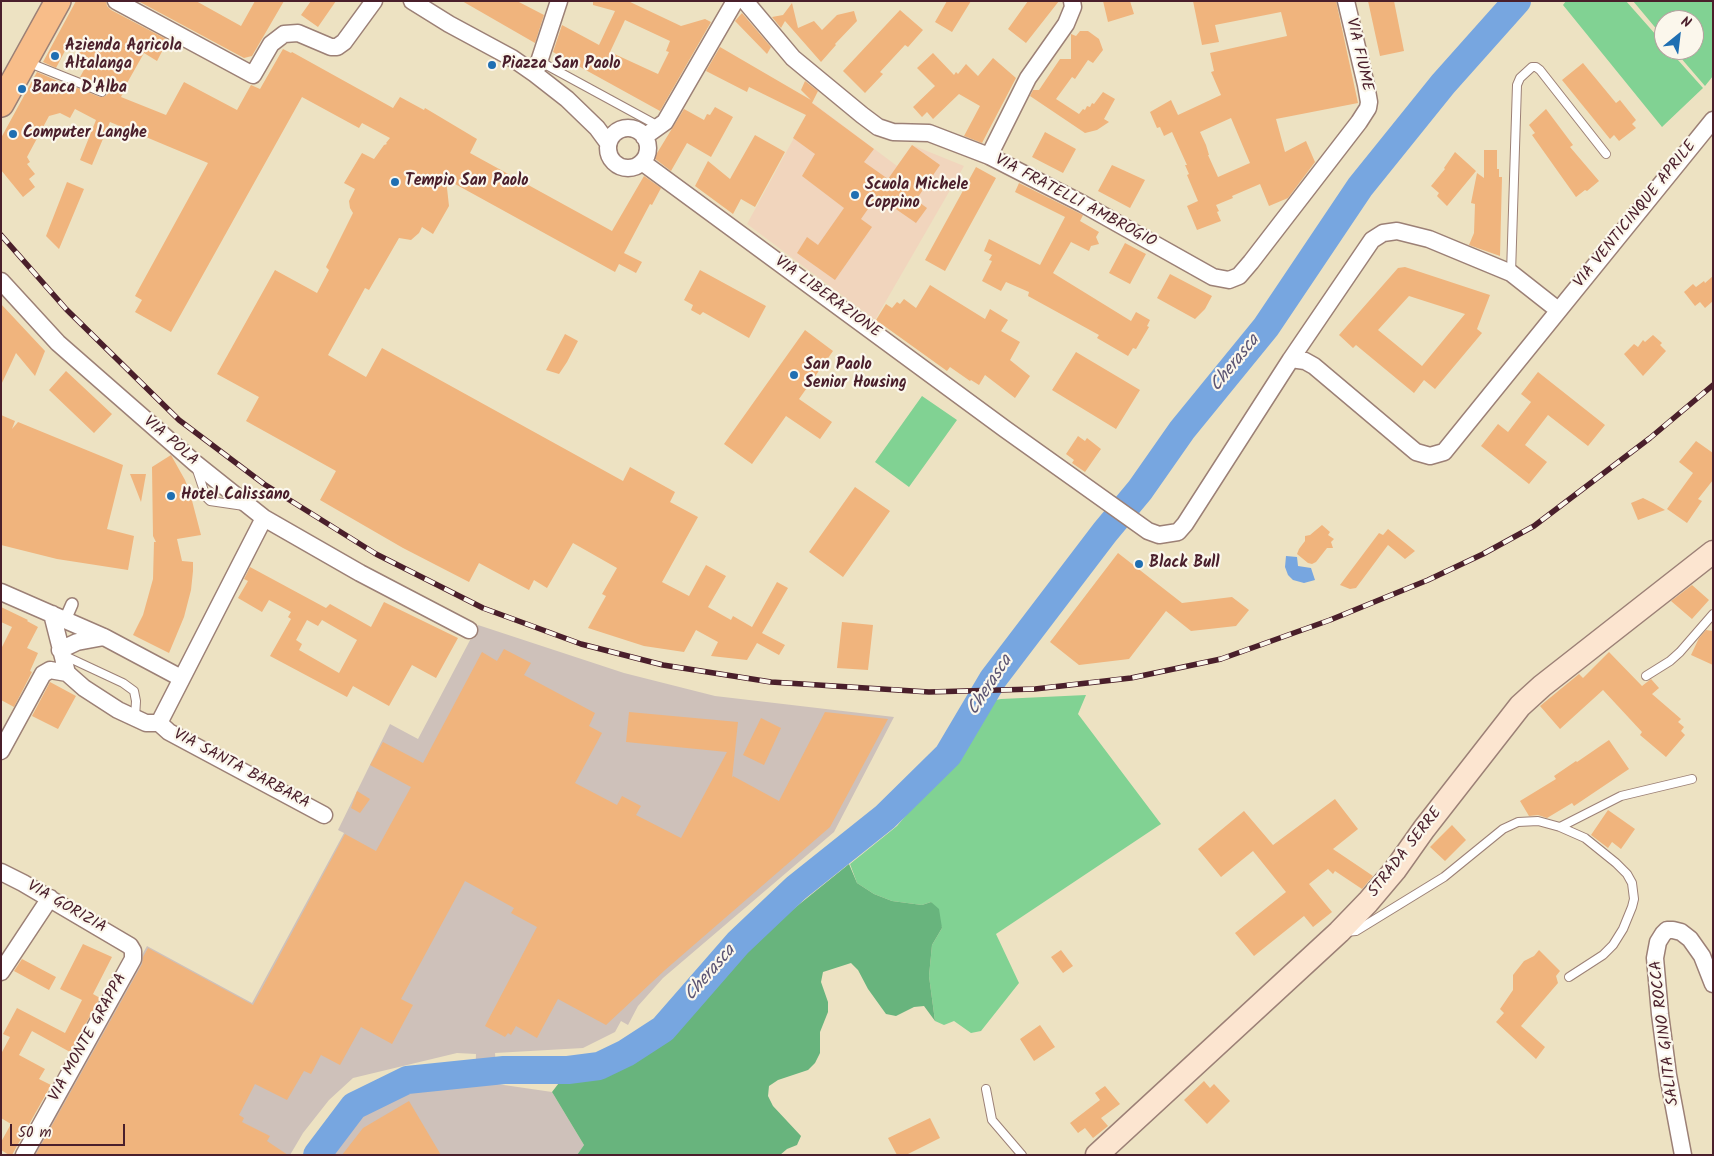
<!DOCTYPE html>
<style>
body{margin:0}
#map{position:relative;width:1714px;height:1156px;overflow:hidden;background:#ede2c2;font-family:Kalam,sans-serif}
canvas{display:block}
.frame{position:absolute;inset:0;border:2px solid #4a1f2b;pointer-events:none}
.north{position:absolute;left:1654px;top:10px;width:50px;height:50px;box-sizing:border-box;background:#fbf7ec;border:1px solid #b4a19f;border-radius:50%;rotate:29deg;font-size:14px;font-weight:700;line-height:20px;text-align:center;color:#4a1f2b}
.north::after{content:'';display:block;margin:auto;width:18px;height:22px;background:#1f6fb2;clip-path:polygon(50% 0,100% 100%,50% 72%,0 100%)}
.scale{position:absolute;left:10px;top:1124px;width:115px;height:22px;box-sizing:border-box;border:2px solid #4a1f2b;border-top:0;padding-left:6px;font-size:15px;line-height:18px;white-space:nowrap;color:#4a1f2b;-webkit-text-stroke:4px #fbf7ec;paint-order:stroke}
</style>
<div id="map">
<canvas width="1714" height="1156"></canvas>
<div class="frame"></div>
<div class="north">N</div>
<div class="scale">50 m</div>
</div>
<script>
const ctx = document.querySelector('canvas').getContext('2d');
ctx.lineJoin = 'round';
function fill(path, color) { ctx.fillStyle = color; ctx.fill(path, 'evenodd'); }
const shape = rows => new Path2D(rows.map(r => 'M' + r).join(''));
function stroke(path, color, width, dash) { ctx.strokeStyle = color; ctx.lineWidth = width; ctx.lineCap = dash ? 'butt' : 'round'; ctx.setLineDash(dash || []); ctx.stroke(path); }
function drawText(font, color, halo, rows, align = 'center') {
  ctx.font = font + ' Kalam,sans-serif'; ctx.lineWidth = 4.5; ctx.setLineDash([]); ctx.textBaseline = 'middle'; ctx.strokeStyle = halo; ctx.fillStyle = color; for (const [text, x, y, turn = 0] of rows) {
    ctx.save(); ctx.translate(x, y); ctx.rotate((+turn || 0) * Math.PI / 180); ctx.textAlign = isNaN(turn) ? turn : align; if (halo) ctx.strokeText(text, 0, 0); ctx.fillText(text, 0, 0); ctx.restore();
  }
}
const built = shape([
 [813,103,897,166,912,145,964,166,875,320,747,224]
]);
const industrial = shape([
 [478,625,624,673,715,696,894,717,834,832,663,978,638,1006,628,1025,621,1021,615,1032,583,1048,495,1053,497,1084,552,1092,584,1145,577,1155,330,1155,361,1111,402,1090,436,1084,475,1083,476,1054,457,1053,353,1078,329,1100,303,1133,290,1155,30,1155,147,946,252,1003,344,833,338,830,390,724,418,739]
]);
const green = shape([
 [1566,1,1626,1,1664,44,1664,50,1669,50,1703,88,1662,127,1563,5],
 [1633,1,1713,1,1713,76,1705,86,1674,50,1694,50,1694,20,1664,20,1664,38],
 [922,396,957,420,909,487,875,462],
 [1086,695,1078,714,1161,824,996,934,1019,983,981,1031,971,1033,954,1021,944,1025,935,1021,929,976,932,945,942,928,931,902,922,905,892,901,874,894,857,883,850,864,897,826,923,795,991,701,1001,699]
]);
const forest = shape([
 [849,864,857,883,874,894,892,901,922,905,931,902,939,909,942,928,932,945,929,976,935,1021,924,1006,914,1007,896,1016,886,1014,868,989,858,970,851,963,823,972,821,982,828,1002,828,1012,820,1032,820,1053,815,1063,808,1070,778,1080,769,1086,768,1096,773,1106,801,1136,797,1145,787,1149,780,1155,577,1155,584,1145,552,1092,565,1075,593,1072,626,1058,654,1041,676,1023,723,967,749,945]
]);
const water = shape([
 [1286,556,1297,557,1298,566,1311,568,1315,580,1304,583,1293,580,1288,575,1285,567]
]);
const river = shape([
 [317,1155,354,1106,407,1080,504,1070,568,1070,599,1066,626,1053,663,1029,738,943,796,888,885,817,948,755,993,679,1105,532,1140,490,1182,430,1266,327,1360,187,1443,84,1517,1]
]);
const building = shape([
 [76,1,106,1,107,6,111,10,168,40,157,61,144,53,122,92,123,93,121,97,166,115,184,82,237,110,251,85,260,89,283,49,291,53,292,52,393,108,400,97,424,110,425,108,477,139,470,153,612,231,644,176,661,188,652,205,650,204,624,253,642,262,636,273,619,264,615,272,446,179,449,206,433,234,422,227,419,233,411,240,399,238,369,290,365,288,328,355,366,377,382,348,623,481,630,467,675,492,670,502,698,517,662,582,689,596,706,565,726,576,708,607,731,620,733,616,752,627,777,582,788,588,762,633,785,645,779,655,757,643,747,660,711,656,718,642,696,630,684,652,644,646,588,628,606,596,602,594,617,568,573,543,547,588,534,580,529,590,479,563,469,582,403,548,320,500,336,471,246,421,259,397,217,374,275,270,317,293,329,270,326,267,353,213,350,208,349,201,355,189,344,183,362,153,374,159,384,145,387,144,386,143,390,138,362,123,359,128,302,97,171,332,135,312,142,300,135,296,208,163,110,122,92,165,80,160,96,120,75,109,70,118,60,113,49,116,27,157,30,162,27,164,35,174,29,179,35,187,23,197,1,170,1,138,37,72,74,88,75,87,100,97,103,97,107,95,107,91,105,87,80,77,90,59,67,47,56,68,43,62],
 [138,1,196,1,241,26,255,1,284,1,252,56,244,58],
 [311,1,336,1,318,27,301,15],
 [462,1,517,1,544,15,535,43],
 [593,1,628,1,681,26,705,19,711,22,660,111,553,52,562,25,599,45,615,11,593,5],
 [625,20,670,41,666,51,669,52,658,74,610,52],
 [947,1,971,1,952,32,935,22],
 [1028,1,1059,1,1026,43,1008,29],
 [1103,1,1130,1,1134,14,1108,22],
 [1193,1,1336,1,1358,103,1276,119,1285,152,1306,141,1315,162,1288,198,1269,206,1260,184,1232,196,1233,198,1216,205,1219,211,1217,212,1221,221,1197,230,1187,206,1198,201,1187,175,1189,174,1185,165,1187,165,1172,132,1164,136,1160,127,1157,128,1150,112,1171,100,1178,115,1221,95,1211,72,1214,71,1210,53,1287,36,1281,12,1215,25,1219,42,1202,45],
 [1231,118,1250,163,1218,177,1208,155,1209,155,1206,145,1200,132],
 [1368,1,1394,1,1404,51,1380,56],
 [792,3,798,28,814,21,822,30,837,15,854,11,857,21,835,44,836,45,821,62,785,21,781,28,772,17,783,15],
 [900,10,923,30,908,47,905,45,880,72,883,74,865,93,843,71],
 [742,13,771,47,767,54,735,21],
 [1080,31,1088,31,1099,39,1103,50,1093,63,1088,60,1075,79,1072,77,1056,99,1079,114,1083,109,1085,110,1087,106,1090,107,1092,103,1094,104,1103,92,1115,99,1104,119,1109,122,1097,130,1085,133,1030,96,1033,90,1039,90,1060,59,1071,59,1071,34,1076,36],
 [720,47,811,100,801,90,805,81,818,91,812,103,874,149,864,162,888,179,912,145,940,165,916,200,927,208,916,223,877,196,861,219,872,227,835,280,797,253,807,237,818,245,844,208,802,176,815,154,793,138,806,115,749,87,747,92,706,71],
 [933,53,954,75,956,72,958,74,966,64,978,76,993,58,1016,78,982,143,964,136,980,106,959,94,933,119,927,112,922,117,913,107,935,86,917,68],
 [1583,63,1616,103,1620,100,1636,120,1632,124,1636,128,1619,141,1614,135,1610,139,1562,80],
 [715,107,733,117,711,157,687,143,671,171,654,158,684,109,704,120,707,114,710,115],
 [1546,109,1573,145,1570,147,1599,181,1587,191,1585,190,1576,197,1532,135,1535,133,1529,125],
 [1045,132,1076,149,1063,173,1032,157],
 [755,135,785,152,755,207,741,199,733,214,695,186,708,161,730,179],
 [1484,150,1497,150,1497,169,1499,169,1499,177,1502,177,1500,256,1469,245,1474,233,1475,204,1471,203,1477,173,1484,178],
 [1455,152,1476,171,1447,206,1437,196,1439,193,1431,186,1445,169,1444,168],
 [1112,165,1145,180,1130,208,1098,191],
 [976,167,996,178,945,271,925,260],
 [67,182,84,189,59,249,46,236],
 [1019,183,1083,215,1080,221,1099,232,1096,237,1099,244,1091,246,1089,251,1071,242,1053,273,1131,321,1136,312,1150,320,1147,326,1149,327,1136,349,1133,348,1128,356,1097,338,1099,335,1028,296,1029,292,1006,282,1001,291,982,281,992,261,989,260,992,255,984,251,989,239,1040,265,1065,217,1015,192],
 [1125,243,1146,254,1130,284,1109,273],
 [1405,267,1490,295,1477,329,1482,333,1435,389,1424,380,1414,393,1356,345,1353,348,1339,335,1398,268],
 [1409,296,1465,314,1422,366,1378,330],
 [700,270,766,306,749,338,703,312,700,315,691,310,693,305,684,300],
 [1170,274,1212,296,1205,309,1195,319,1157,298],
 [1713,276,1713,301,1705,308,1700,302,1695,306,1684,292,1693,284,1696,287,1704,281,1705,283],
 [930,285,985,319,990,309,1008,320,1001,331,1020,342,1010,360,1030,376,1015,398,985,375,979,385,971,380,970,381,950,367,947,371,876,320,886,304,892,308,897,302,900,304,904,299,916,308],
 [1,304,45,351,35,376,16,353,1,385],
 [805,330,833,351,799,399,832,422,820,439,786,416,752,464,724,444],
 [565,334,578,341,567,362,559,374,546,370],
 [1653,335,1662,343,1660,345,1666,351,1643,376,1624,354,1634,344,1638,347,1643,340,1645,342],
 [1076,352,1140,390,1116,429,1052,390],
 [66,371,112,414,94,433,49,390],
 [1538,372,1605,425,1588,446,1548,415,1525,445,1547,462,1529,484,1481,446,1498,424,1508,432,1531,402,1521,394],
 [1,415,15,421,12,429,18,422,123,465,107,529,134,536,128,570,57,559,1,545],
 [1078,436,1085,441,1087,438,1101,449,1085,472,1072,463,1074,460,1066,454],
 [1696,441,1713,453,1713,480,1698,499,1702,501,1687,523,1667,509,1693,473,1679,462],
 [171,455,185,480,190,493,201,535,177,539,182,561,193,562,193,571,191,590,184,617,169,653,133,635,143,615,153,579,154,542,156,542,153,536,152,467],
 [130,474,146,474,141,502],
 [855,487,890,511,843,577,809,552],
 [1643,498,1653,503,1665,510,1638,520,1631,503],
 [1322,525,1330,532,1328,535,1334,539,1331,542,1333,548,1327,548,1316,562,1312,564,1308,563,1297,554,1299,549,1305,541,1305,536,1310,535],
 [1388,529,1415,551,1405,559,1388,545,1356,588,1350,589,1340,585,1379,533,1383,535],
 [1118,553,1182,603,1232,597,1249,610,1236,626,1191,631,1166,611,1129,659,1079,665,1050,642],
 [250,567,326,608,330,604,371,627,384,602,458,638,436,678,412,665,389,706,353,686,347,697,270,656,291,619,288,617,291,612,269,600,262,612,238,598,248,581,244,579],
 [307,620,318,626,322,620,357,640,339,673,299,650,302,644,296,640],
 [1692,585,1709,600,1692,619,1671,601],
 [1,607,28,620,27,621,38,627,27,648,38,653,30,671,32,672,14,707,1,700,1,649,12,627,1,622],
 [842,622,873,625,868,670,837,668],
 [1706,630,1713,631,1713,665,1691,655,1699,638],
 [504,649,531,663,524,675,595,713,589,726,602,733,575,783,617,805,622,796,641,806,636,815,681,838,727,752,626,742,629,712,738,722,732,778,733,776,779,801,825,712,888,719,830,827,665,970,606,1025,558,999,537,1038,516,1026,511,1035,508,1033,505,1037,485,1026,537,927,511,913,514,908,465,881,401,999,413,1005,392,1044,361,1027,340,1065,321,1055,311,1074,304,1071,287,1100,255,1084,239,1115,244,1118,242,1122,270,1136,267,1141,288,1155,36,1154,142,964,143,957,148,948,253,1005,345,834,376,851,411,787,370,765,383,742,423,763,482,652,497,661],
 [1609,652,1642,686,1651,679,1659,688,1652,694,1681,719,1678,722,1684,727,1681,731,1685,735,1666,757,1640,735,1642,732,1603,690,1560,729,1540,706,1579,674,1583,678],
 [50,682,76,696,58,729,32,716],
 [761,718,781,728,764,765,743,755],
 [1609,740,1629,769,1574,806,1572,803,1547,818,1538,815,1529,816,1520,801,1556,779,1554,776,1576,761,1577,762],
 [357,791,370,799,360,813,351,808],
 [1335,799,1358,829,1333,849,1373,876,1362,889,1335,871,1333,874,1328,869,1309,884,1332,912,1313,927,1304,916,1254,956,1235,933,1286,892,1253,851,1221,877,1198,849,1244,811,1273,845],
 [1608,810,1635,829,1621,849,1612,842,1608,848,1591,835],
 [1452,825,1466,840,1445,861,1430,847],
 [83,944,112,957,93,994,100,998,70,1052,32,1031,19,1055,45,1069,39,1079,51,1085,12,1155,9,1155,1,1150,1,1142,11,1124,1,1118,1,1054,10,1037,3,1034,17,1008,65,1033,82,1000,60,989],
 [1061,950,1073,966,1063,973,1051,957],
 [1539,950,1560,971,1556,976,1558,983,1521,1026,1545,1047,1536,1059,1496,1022,1504,1013,1500,1009,1513,990,1513,975,1524,961,1534,956],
 [22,959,56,977,49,990,14,971],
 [1040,1025,1055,1047,1034,1061,1020,1039],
 [1204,1081,1210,1088,1214,1084,1230,1101,1207,1124,1184,1100],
 [1105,1086,1120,1104,1101,1118,1108,1126,1093,1138,1085,1128,1078,1133,1070,1123,1100,1100,1095,1093],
 [409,1101,441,1155,342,1155,363,1128],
 [930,1118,940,1138,906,1155,897,1155,888,1138]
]);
const service = shape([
 [539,61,653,123,654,130],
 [27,62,102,92],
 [1511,273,1517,85,1520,78,1532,67,1536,67,1540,70,1606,154],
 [196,467,206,497,210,501,244,506],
 [63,655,123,683,134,691,136,701,135,718],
 [1646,676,1670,661,1680,652,1713,614],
 [1560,827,1621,796,1692,779],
 [1346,932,1356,931,1444,877,1503,829,1518,822,1538,821,1560,827,1585,838,1616,863,1627,874,1632,883,1634,899,1632,907,1623,929,1613,945,1603,955,1569,977],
 [986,1089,992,1120,1022,1155]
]);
const pedestrian = shape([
 [65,620,72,604]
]);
const minor = shape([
 [116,1,253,75,271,44,284,34,298,33,331,47,337,47,344,42,374,1],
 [412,1,449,24,512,58,535,74,567,99,597,128,608,143],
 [745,1,793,58,862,115,878,127,893,132,929,133,989,156,1083,204,1213,277,1229,280,1239,276,1251,262,1359,122,1368,108,1369,102,1366,85,1346,1],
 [535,74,559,1],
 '608 148a20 20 0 1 1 40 0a20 20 0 1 1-40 0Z',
 [644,137,665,122,735,1],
 [989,156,1028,78,1066,24,1073,7,1072,1],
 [642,162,1005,429,1148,531,1159,535,1178,532,1185,524,1291,359,1372,240,1383,233,1397,231,1429,239,1511,273,1558,310],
 [1,281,58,343,195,463,264,518,360,573,469,630],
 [1291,359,1305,361,1314,366,1416,452,1430,456,1444,452,1713,120],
 [1,592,104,637,181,678],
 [52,614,67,673,84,688,118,710,146,723,159,723,169,732,324,815],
 [60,650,77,642,104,637],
 [159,723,264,518],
 [1,751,43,674,50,670,67,673],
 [1,872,23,883,130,946,133,951,133,959,24,1155],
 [1,972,50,898],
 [1683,1155,1668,1075,1660,1014,1655,958,1658,942,1663,934,1667,930,1673,930,1681,932,1690,939,1702,956,1713,984]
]);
const secondary = shape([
 [1097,1155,1339,932,1368,902,1395,870,1424,829,1520,706,1542,686,1713,552]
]);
const primary = shape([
 [1,104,58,1]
]);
const rail = shape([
 [1,235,66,309,179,420,264,484,376,554,483,608,581,644,663,665,771,682,929,692,1035,689,1131,678,1221,659,1330,620,1428,580,1483,554,1534,526,1650,438,1713,385]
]);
const markers = [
 [55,56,5,"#1f6fb2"],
 [492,65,5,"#1f6fb2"],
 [22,89,5,"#1f6fb2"],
 [13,134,5,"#1f6fb2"],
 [395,182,5,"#1f6fb2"],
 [855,195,5,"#1f6fb2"],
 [794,375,5,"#1f6fb2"],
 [171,496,5,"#1f6fb2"],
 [1139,564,5,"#1f6fb2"]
];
const poiNames = [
 ["Azienda Agricola",65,47],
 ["Altalanga",65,65],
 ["Piazza San Paolo",502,65],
 ["Banca D'Alba",32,89],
 ["Computer Langhe",23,134],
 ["Tempio San Paolo",405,182],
 ["Scuola Michele",865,186],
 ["Coppino",865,204],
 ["San Paolo",804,366],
 ["Senior Housing",804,384],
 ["Hotel Calissano",181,496],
 ["Black Bull",1149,564]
];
const streetNames = [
 ["VIA FIUME",1358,55,77],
 ["VIA FRATELLI AMBROGIO",1075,202,28],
 ["VIA VENTICINQUE APRILE",1636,215,-51],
 ["VIA LIBERAZIONE",827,298,36],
 ["VIA POLA",170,442,41],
 ["VIA SANTA BARBARA",241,770,28],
 ["STRADA SERRE",1406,853,-52],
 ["VIA GORIZIA",66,908,30],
 ["SALITA GINO ROCCA",1666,1033,-97],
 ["VIA MONTE GRAPPA",89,1038,-61]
];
const waterNames = [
 ["Cherasca",1236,364,-51],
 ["Cherasca",991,686,-57],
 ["Cherasca",711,974,-49]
];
fill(built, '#f1d5bd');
fill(industrial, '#cec1ba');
fill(green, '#81d293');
fill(forest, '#68b47d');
fill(water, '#77a6e0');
stroke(river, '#77a6e0', 28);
fill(building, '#f0b47d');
stroke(service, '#9c8076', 10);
stroke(pedestrian, '#9c8076', 14);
stroke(minor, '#9c8076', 19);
stroke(secondary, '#9c8076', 25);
stroke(primary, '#9c8076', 28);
stroke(service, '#fff', 8);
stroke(pedestrian, '#fff', 11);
stroke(minor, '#fff', 16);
stroke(secondary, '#fce5d0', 22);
stroke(primary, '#f8bd89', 25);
stroke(rail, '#4a1f2b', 5.5);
stroke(rail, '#fbf7ec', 4, [11]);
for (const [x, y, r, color] of markers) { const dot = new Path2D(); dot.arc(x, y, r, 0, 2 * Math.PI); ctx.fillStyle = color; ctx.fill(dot); stroke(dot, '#fbf7ec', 2); }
drawText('bold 16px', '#4a1f2b', '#fbf7ec', poiNames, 'left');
drawText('16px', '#4a1f2b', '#fbf7ec', streetNames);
drawText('italic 18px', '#5c5573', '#fbf7ec', waterNames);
</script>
